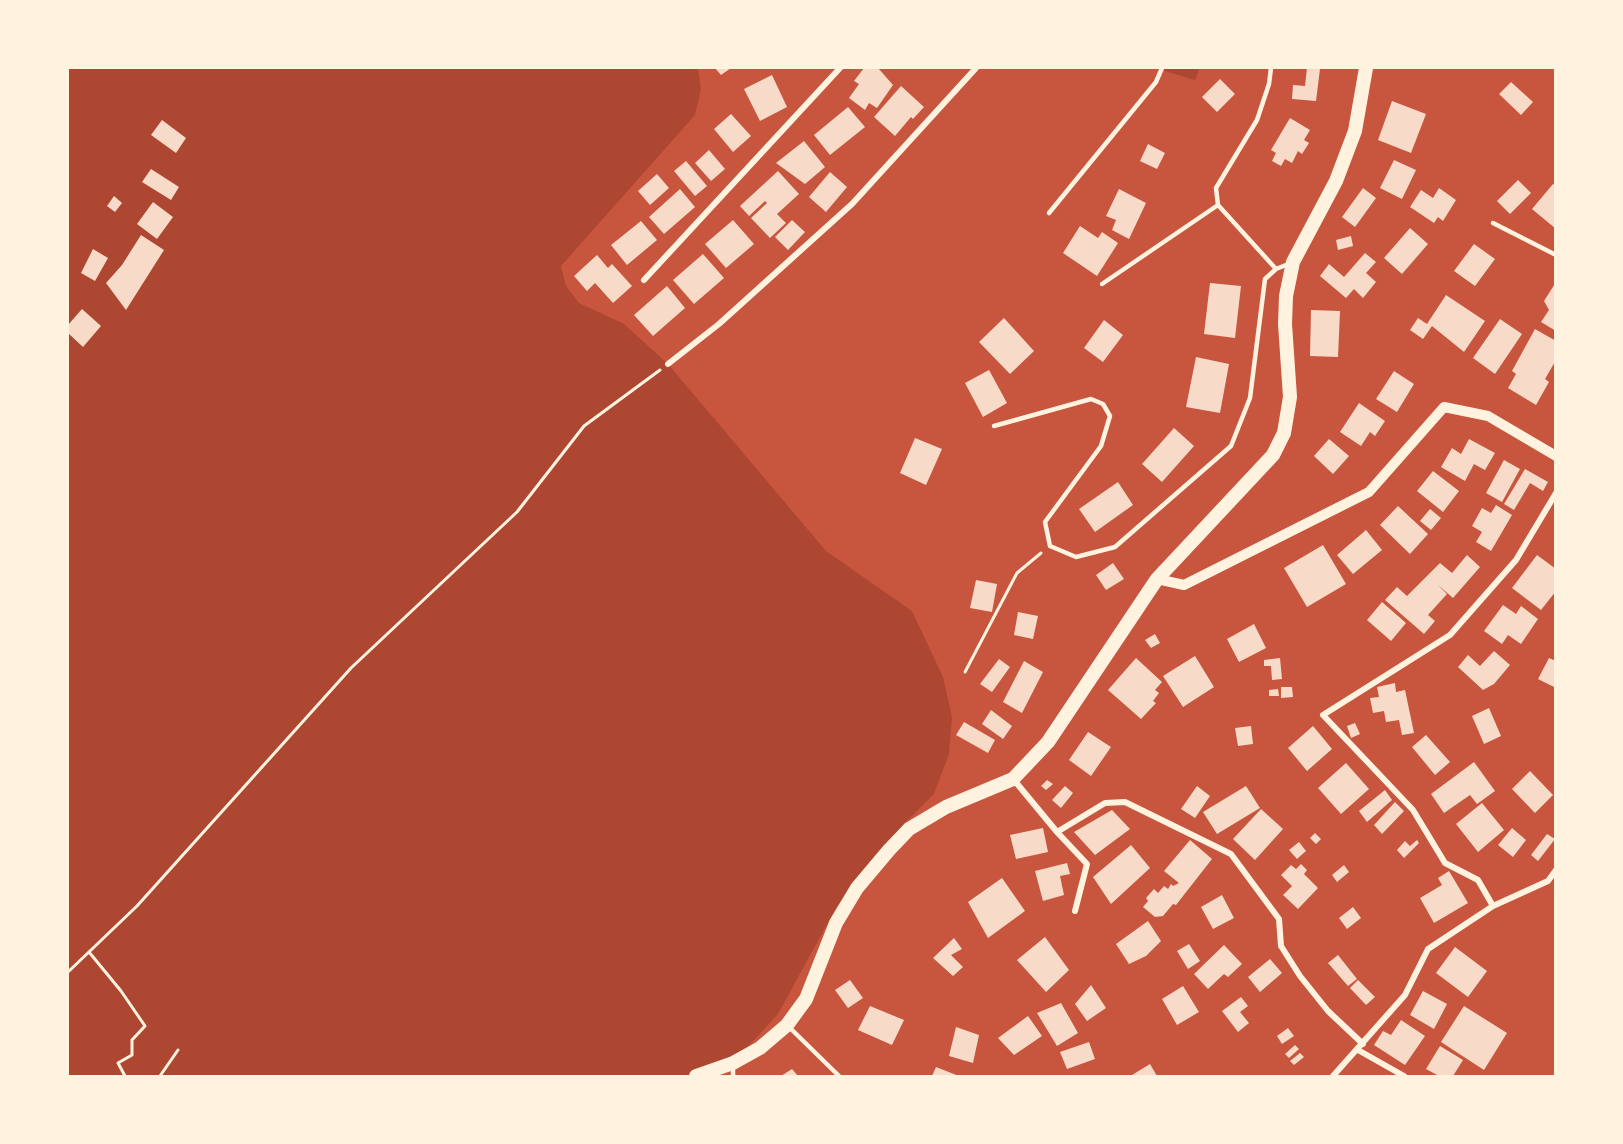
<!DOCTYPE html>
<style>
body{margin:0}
#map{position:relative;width:1623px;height:1144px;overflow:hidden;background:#c8553d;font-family:"DejaVu Sans",sans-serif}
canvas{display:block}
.frame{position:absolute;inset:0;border:69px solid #fff3e0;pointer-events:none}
</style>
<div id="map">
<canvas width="1623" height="1144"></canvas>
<div class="frame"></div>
</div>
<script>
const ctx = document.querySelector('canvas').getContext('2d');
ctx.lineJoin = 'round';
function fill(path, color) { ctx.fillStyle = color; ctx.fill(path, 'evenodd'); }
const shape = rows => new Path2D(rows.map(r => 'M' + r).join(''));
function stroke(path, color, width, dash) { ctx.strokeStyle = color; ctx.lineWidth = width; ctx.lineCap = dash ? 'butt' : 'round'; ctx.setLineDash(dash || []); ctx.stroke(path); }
const green = shape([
 [68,68,698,68,701,89,695,115,561,266,566,286,579,303,624,324,668,364,826,551,912,611,943,677,952,717,949,754,934,794,902,826,837,906,778,1014,733,1063,696,1076,68,1076],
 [1164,68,1200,68,1195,80,1162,70]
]);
const building = shape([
 [715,68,731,68,721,75],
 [864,68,878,68,893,85,877,108,869,103,865,110,849,98,859,84,854,81],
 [1307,68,1320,69,1316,101,1292,99,1293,85,1305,86],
 [772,75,787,107,760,121,744,89],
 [1220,79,1235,94,1217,112,1202,97],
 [1511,82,1533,102,1521,115,1499,94],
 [901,86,924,107,913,119,911,117,895,136,874,117],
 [1392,101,1426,114,1411,153,1378,140],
 [848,107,865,127,830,155,814,135],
 [731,114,751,136,733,152,714,129],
 [1290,118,1310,130,1304,140,1309,143,1302,154,1298,151,1292,163,1285,159,1281,166,1272,161,1276,153,1271,150],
 [162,120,186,138,176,153,151,135],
 [804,141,825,167,805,184,776,163],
 [1148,144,1165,153,1157,169,1140,161],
 [709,150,725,169,711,181,695,163],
 [1394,160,1416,170,1402,199,1380,188],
 [686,161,707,186,695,196,674,171],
 [151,169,179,187,171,200,142,182],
 [778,171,799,194,777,214,786,223,770,238,751,218,767,203,765,201,749,216,740,206],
 [830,172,847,187,826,212,809,197],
 [657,174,669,188,650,205,638,191],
 [1518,180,1531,193,1510,214,1497,201],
 [1553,184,1556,186,1556,229,1532,209],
 [1363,188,1376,198,1355,227,1342,217],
 [1439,188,1456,200,1443,221,1438,217,1434,223,1410,207,1421,190,1433,198],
 [680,189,695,207,664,234,649,217],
 [1119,189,1146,203,1129,239,1112,230,1116,220,1106,216],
 [114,196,122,203,115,212,107,206],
 [153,202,173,217,157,239,137,224],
 [733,220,754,244,726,268,705,244],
 [792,220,805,232,788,250,775,237],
 [641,221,657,240,627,265,611,245],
 [1080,226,1098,238,1102,232,1118,243,1097,276,1063,253],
 [1410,228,1428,244,1402,274,1384,258],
 [141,235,164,250,126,310,106,283,122,265],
 [1351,236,1353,246,1338,250,1336,240],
 [1474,244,1495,259,1475,286,1454,271],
 [93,249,108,258,95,281,81,273],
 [1365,253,1376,262,1366,273,1376,282,1363,298,1354,289,1346,298,1320,276,1329,264,1344,277],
 [703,254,724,278,694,304,673,280],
 [597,255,608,268,612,264,632,286,613,303,595,283,587,291,574,276],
 [1556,282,1556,331,1541,322,1549,310,1544,301],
 [1210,283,1241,286,1235,338,1204,334],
 [667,286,685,308,653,336,634,315],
 [1446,295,1485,321,1464,352,1432,326,1423,339,1410,330,1418,318,1427,324],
 [82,309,101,326,83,347,68,333,68,325],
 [1311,310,1340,311,1338,357,1310,356],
 [1004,318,1034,351,1010,374,979,342],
 [1500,319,1522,334,1495,374,1473,358],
 [1104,320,1123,335,1103,362,1084,348],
 [1535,329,1556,341,1556,360,1545,379,1549,382,1536,405,1508,388,1516,374,1512,371],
 [1196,357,1229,364,1220,413,1186,407],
 [989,370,1007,403,983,417,965,383],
 [1394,371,1414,384,1397,412,1376,399],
 [1359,403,1385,421,1375,436,1370,432,1361,446,1340,432],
 [1174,428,1194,446,1162,482,1142,464],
 [915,438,942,449,926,485,900,473],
 [1329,439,1349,456,1333,474,1314,456],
 [1469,439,1495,453,1485,470,1474,464,1465,481,1441,467,1452,448,1461,454],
 [1504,460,1520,469,1502,502,1486,493],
 [1525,469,1548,482,1543,491,1530,483,1514,510,1504,504],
 [1433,471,1459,491,1443,512,1417,491],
 [1118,482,1133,505,1095,532,1079,509],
 [1496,505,1512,515,1491,551,1476,542,1482,532,1472,526,1482,508,1491,513],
 [1398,506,1428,534,1410,554,1380,525],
 [1430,509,1441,518,1431,530,1420,521],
 [1366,530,1382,550,1353,574,1337,555],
 [1323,545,1346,584,1307,607,1284,568],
 [1467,555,1480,567,1453,598,1438,585,1447,594,1428,615,1435,621,1424,634,1385,600,1397,587,1407,596,1440,563,1452,573],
 [1537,555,1556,569,1556,591,1541,610,1512,588],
 [1113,563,1124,579,1106,590,1096,575],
 [976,580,997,584,992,612,970,608],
 [1382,602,1406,623,1391,641,1367,620],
 [1503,605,1516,614,1521,606,1538,619,1521,644,1508,635,1502,644,1484,631],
 [1018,612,1038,616,1033,639,1014,635],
 [1254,624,1266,648,1239,662,1227,639],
 [1155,634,1160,643,1151,648,1145,640],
 [1494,651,1510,665,1494,684,1483,690,1458,667,1468,655,1480,666],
 [1195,656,1214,687,1183,707,1163,676],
 [1136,658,1162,682,1155,690,1159,693,1153,701,1156,703,1141,719,1108,690],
 [1280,658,1282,679,1272,680,1271,666,1264,666,1264,660],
 [1549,658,1556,661,1556,688,1538,679],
 [999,659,1010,667,992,692,980,684],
 [1024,661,1043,672,1022,713,1003,702],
 [1395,683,1396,692,1405,690,1414,733,1402,735,1399,720,1386,722,1384,711,1373,713,1370,698,1379,697,1377,687],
 [1281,687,1292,687,1293,697,1281,698],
 [1278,689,1279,696,1269,696,1269,690],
 [1489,708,1501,736,1484,744,1472,716],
 [991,710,1012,726,1003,739,982,724],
 [964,722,995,740,988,753,956,735],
 [1355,723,1360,734,1351,738,1347,726],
 [1251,726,1253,744,1238,746,1235,728],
 [1313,726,1332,749,1307,771,1288,748],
 [1088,732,1111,747,1091,776,1069,760],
 [1426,735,1450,762,1435,775,1412,747],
 [1474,762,1495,791,1477,804,1470,795,1444,813,1431,794],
 [1346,763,1369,789,1341,814,1318,788],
 [1530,771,1553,795,1535,813,1512,789],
 [1047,780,1053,784,1046,790,1041,786],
 [1065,786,1073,793,1061,808,1052,800],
 [1197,786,1210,796,1195,818,1181,809],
 [1246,786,1260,808,1217,834,1203,812],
 [1385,790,1392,800,1367,822,1359,811],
 [1395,802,1404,811,1382,834,1374,825],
 [1482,803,1504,830,1478,852,1456,824],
 [1261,809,1283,829,1255,860,1233,839],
 [1112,810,1130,829,1095,855,1074,832],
 [1043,828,1048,852,1016,859,1010,835],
 [1512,828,1526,840,1513,857,1498,845],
 [1315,833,1321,839,1316,844,1310,838],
 [1547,834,1555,839,1538,861,1531,855],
 [1190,840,1212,859,1176,905,1173,904,1163,916,1155,917,1143,907,1148,901,1146,898,1154,889,1158,893,1164,886,1168,889,1171,884,1173,886,1179,883,1164,871],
 [1417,840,1419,843,1404,858,1397,850,1405,841,1410,846],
 [1299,842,1306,851,1297,859,1289,850],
 [1131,845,1150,868,1111,904,1093,877],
 [1067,863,1070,874,1060,876,1064,895,1043,901,1035,871],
 [1301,864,1307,870,1304,874,1318,888,1298,909,1283,895,1292,886,1281,875,1291,865,1296,869],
 [1344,865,1349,872,1337,882,1332,875],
 [1449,871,1468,903,1434,923,1420,898,1442,885,1438,878],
 [1002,878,1025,911,988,938,968,902],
 [1222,895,1234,918,1213,929,1201,907],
 [1353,907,1361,918,1347,929,1339,918],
 [1148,921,1161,941,1146,956,1129,964,1116,944],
 [1045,937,1069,970,1046,992,1017,960],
 [954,938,962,949,951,955,963,967,953,976,933,958],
 [1189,944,1200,961,1188,969,1177,951],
 [1224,945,1242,964,1228,977,1224,974,1208,989,1194,974],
 [1455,947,1487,971,1468,997,1436,973],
 [1338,955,1357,979,1348,986,1328,963],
 [1270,959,1282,973,1260,992,1248,977],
 [850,980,863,998,848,1008,835,990],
 [1358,980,1375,997,1366,1005,1350,988],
 [1091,985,1106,1008,1087,1021,1075,1004],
 [1183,986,1199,1012,1177,1025,1162,999],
 [1423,991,1447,1004,1434,1029,1410,1015],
 [1241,997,1248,1006,1240,1012,1249,1023,1238,1032,1222,1011],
 [1061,1003,1078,1033,1057,1046,1037,1013],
 [870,1006,904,1020,892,1045,858,1030],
 [1464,1006,1507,1033,1484,1070,1441,1042],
 [1028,1016,1042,1036,1014,1055,998,1038],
 [1401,1020,1425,1036,1405,1065,1374,1045,1383,1031,1391,1035],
 [956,1027,979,1035,973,1063,949,1056],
 [1288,1028,1294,1036,1282,1044,1277,1036],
 [1089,1042,1095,1059,1067,1069,1060,1052],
 [1295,1045,1299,1049,1289,1058,1285,1054],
 [1440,1046,1463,1060,1453,1076,1439,1076,1426,1069],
 [1300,1053,1304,1057,1294,1065,1290,1061],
 [1150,1064,1157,1076,1133,1076,1132,1075],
 [936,1067,959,1076,932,1076],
 [792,1069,798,1076,781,1076]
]);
const path = shape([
 [965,672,1017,573,1041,553],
 [89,952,121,991,145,1026,132,1040,132,1055,118,1063,125,1076],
 [68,972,137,906,351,668,517,512,584,426,660,370],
 [160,1076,178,1050]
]);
const service = shape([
 [1271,68,1269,84,1257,120,1216,188,1218,205,1276,269],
 [1049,213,1156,82,1162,68],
 [1493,223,1556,255],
 [1102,284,1218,205],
 [994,426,1091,399,1103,404,1110,416,1101,446,1045,522,1050,546,1076,557,1115,547,1231,446,1250,398,1265,279,1276,269,1291,263],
 [789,1027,839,1076],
 [733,1076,733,1066]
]);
const minor = shape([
 [644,280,840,68],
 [668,364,719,324,852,204,976,68],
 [1014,780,1057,832,1105,803,1125,802,1231,854,1279,919,1281,946,1300,976,1328,1011,1363,1044],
 [1057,832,1087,864,1075,911],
 [1493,906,1478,880,1445,863,1413,810,1323,715,1450,635,1516,560,1556,493],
 [1358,1050,1404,1076],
 [1333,1076,1405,995,1428,949,1493,906,1548,881,1556,870]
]);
const tertiary = shape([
 [1157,579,1184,585,1369,492,1444,407,1488,416,1556,456]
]);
const primary = shape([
 [696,1076,733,1063,760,1048,787,1025,806,999,836,923,857,888,889,850,909,829,946,807,1013,779,1048,742,1157,579,1273,455,1284,433,1290,397,1285,324,1286,296,1293,262,1336,181,1355,131,1366,68]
]);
fill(green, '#ae4732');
fill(building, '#f7dbc8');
stroke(path, '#fff3e0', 3);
stroke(service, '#fff3e0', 4.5);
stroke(minor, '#fff3e0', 6);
stroke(tertiary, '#fff3e0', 10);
stroke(primary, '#fff3e0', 14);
</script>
